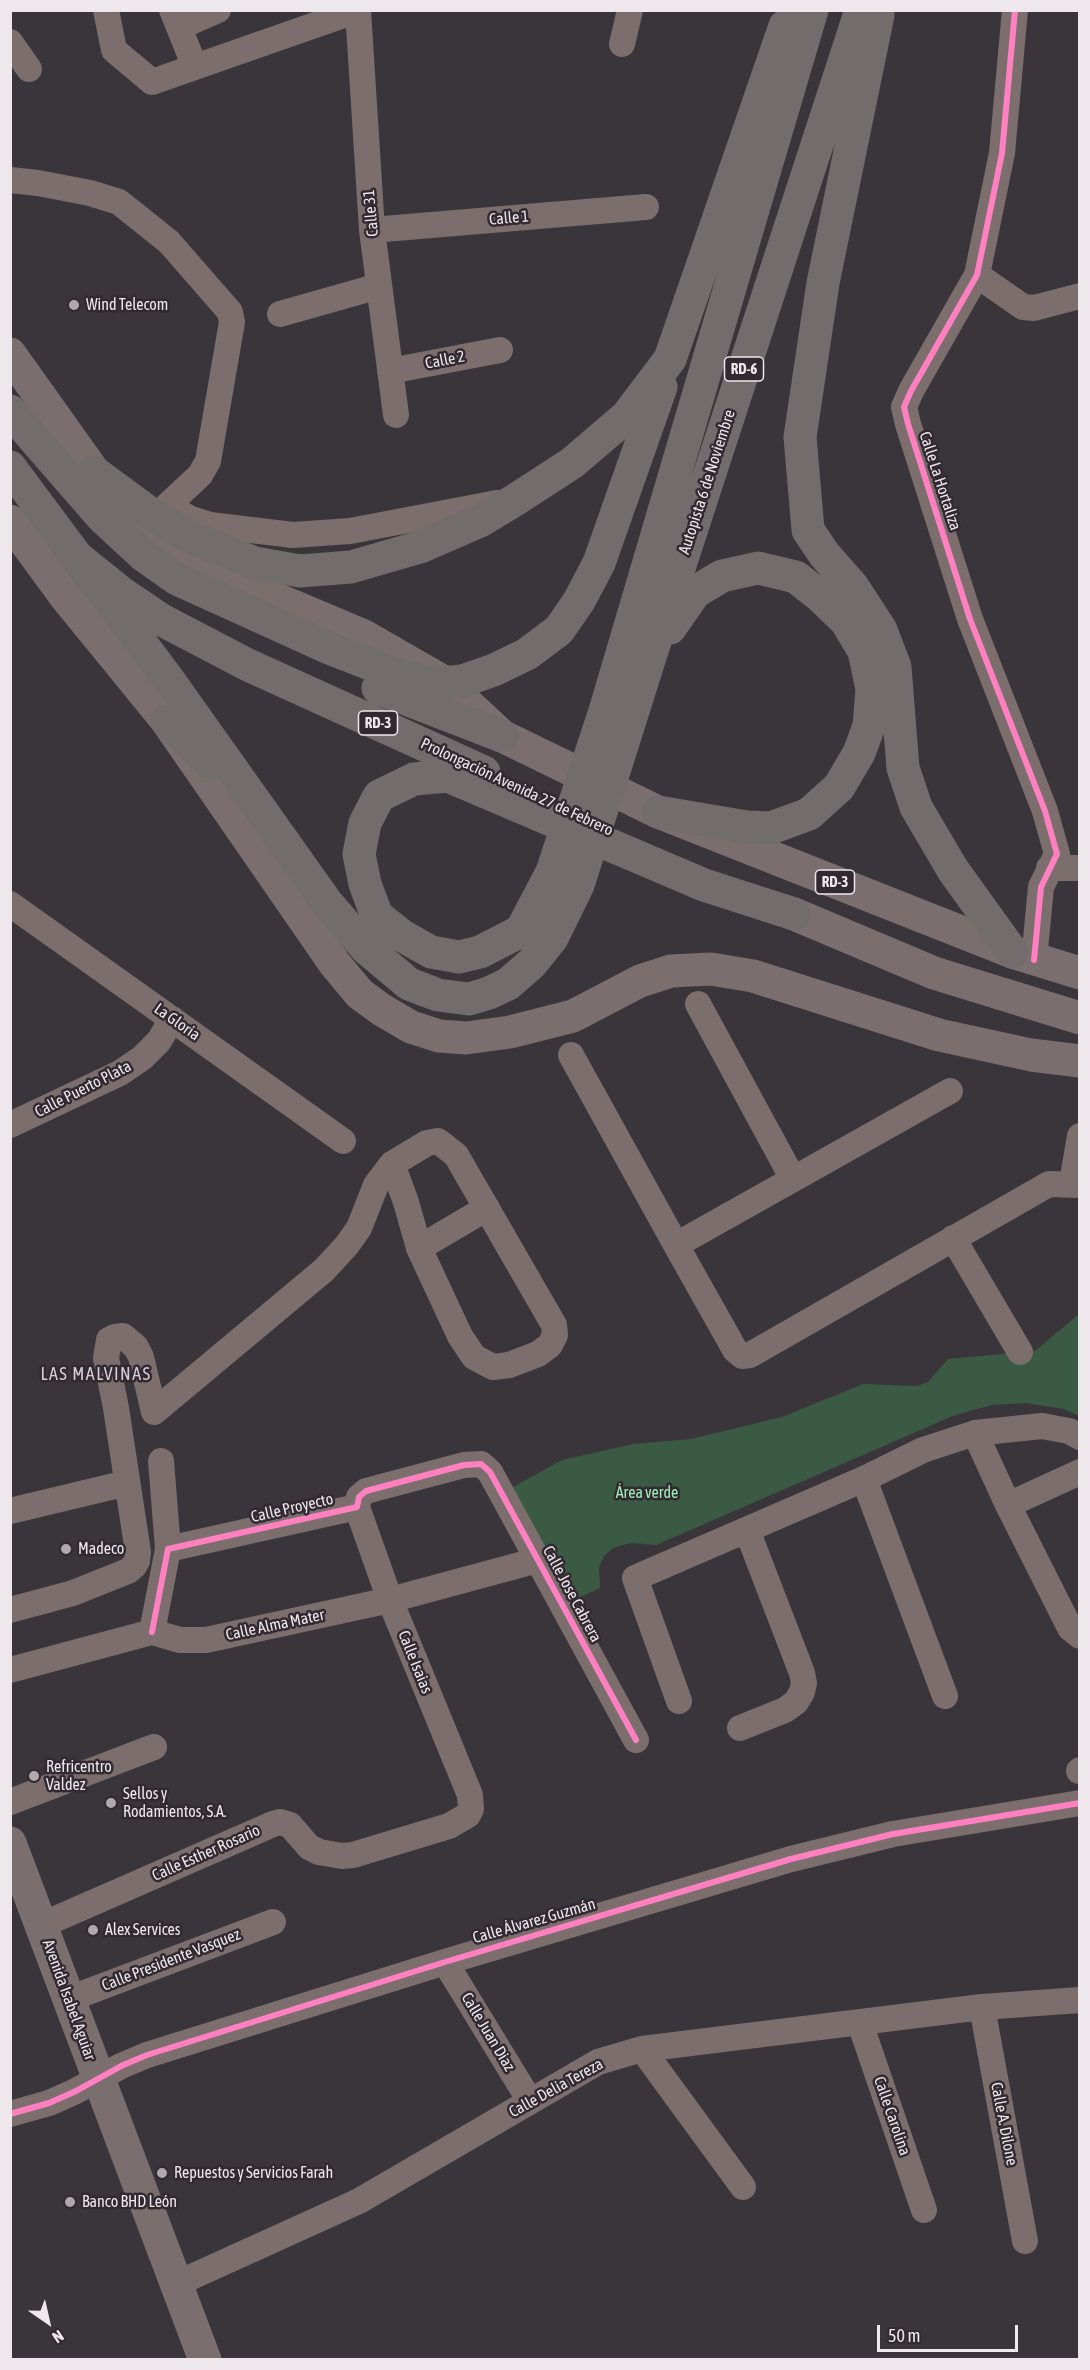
<!DOCTYPE html>
<meta charset="utf-8">
<style>
body{margin:0}
#map{position:relative;width:1090px;height:2370px;overflow:hidden;background:#3a353a;font-family:"Asap Condensed",sans-serif}
canvas{display:block}
.frame{position:absolute;inset:0;border:12px solid #eee8ed;pointer-events:none}
.north{position:absolute;left:18px;top:2292px;width:60px;height:60px;-webkit-text-stroke:4px #322931;paint-order:stroke;rotate:146deg;font-size:16px;font-weight:700;line-height:24px;text-align:center;color:#eee8ed}
.north::after{content:'';display:block;margin:auto;width:21px;height:27px;background:#eee8ed;clip-path:polygon(50% 0,100% 100%,50% 72%,0 100%)}
.scale{position:absolute;left:877px;top:2325px;width:141px;height:27px;box-sizing:border-box;border:3px solid #eee8ed;border-top:0;padding-left:8px;font-size:18px;line-height:21px;white-space:nowrap;color:#eee8ed;-webkit-text-stroke:4px #322931;paint-order:stroke}
</style>
<div id="map">
<canvas width="1090" height="2370"></canvas>
<div class="frame"></div>
<div class="north">N</div>
<div class="scale">50 m</div>
</div>
<script>
const ctx = document.querySelector('canvas').getContext('2d');
ctx.lineJoin = 'round';
function fill(path, color) { ctx.fillStyle = color; ctx.fill(path, 'evenodd'); }
const shape = rows => new Path2D(rows.map(r => 'M' + r).join(''));
function stroke(path, color, width, dash) { ctx.strokeStyle = color; ctx.lineWidth = width; ctx.lineCap = dash ? 'butt' : 'round'; ctx.setLineDash(dash || []); ctx.stroke(path); }
function drawText(font, color, halo, rows, align = 'center') {
  ctx.font = font + ' "Asap Condensed",sans-serif'; ctx.lineWidth = 5; ctx.setLineDash([]); ctx.textBaseline = 'middle'; ctx.strokeStyle = halo; ctx.fillStyle = color; for (const [text, x, y, turn = 0] of rows) {
    ctx.save(); ctx.translate(x, y); ctx.rotate((+turn || 0) * Math.PI / 180); ctx.textAlign = isNaN(turn) ? turn : align; if (halo) ctx.strokeText(text, 0, 0); ctx.fillText(text, 0, 0); ctx.restore();
  }
}
const green = shape([
 [1079,1314,1079,1416,1064,1409,1026,1403,992,1405,955,1415,656,1545,631,1543,613,1548,604,1556,599,1567,600,1588,574,1600,513,1487,562,1460,633,1444,691,1439,782,1417,863,1384,917,1386,928,1382,948,1359,1035,1351]
]);
const minor = shape([
 [106,10,114,50,152,82,358,10,372,230,396,415],
 [172,10,195,67],
 [1015,10,1002,153,977,275,911,391,904,407,908,424,970,619,1045,811,1057,854,1041,887,1034,960],
 [179,27,218,10],
 [10,42,29,69],
 [622,44,630,10],
 [10,180,38,183,90,193,119,202,169,242,230,312,232,322,208,461,200,475,155,517],
 [372,230,646,207],
 [977,275,1023,307,1034,308,1080,296],
 [280,314,379,286],
 [390,371,500,350],
 [167,506,191,519,210,525,293,535,350,531,497,503],
 [1049,868,1080,868],
 [10,904,343,1141],
 [698,1004,793,1179],
 [571,1055,676,1245,735,1350,742,1356,750,1355,1049,1184,1080,1185],
 [10,1125,120,1073,142,1058,159,1041,172,1019],
 [1072,1183,1080,1136],
 [953,1238,1020,1352],
 [676,1245,950,1091],
 [419,1248,487,1208],
 [975,1433,1008,1505,1070,1628,1080,1636],
 [864,1479,945,1696],
 [1008,1505,1080,1472],
 [10,1511,127,1483],
 [168,1549,357,1507,359,1497,366,1491,464,1465,481,1464,490,1472,636,1740],
 [10,1610,73,1593,128,1571,134,1566,137,1561,138,1552,116,1408,106,1358,109,1340,115,1337,123,1336,136,1347,141,1357,154,1412,324,1270,347,1245,359,1228,376,1185,392,1164,406,1202,419,1248,460,1336,474,1357,493,1367,509,1365,538,1354,550,1345,555,1335,554,1325,456,1155,438,1141,427,1143,392,1164],
 [152,1632,168,1549,161,1461],
 [10,1670,152,1632,180,1640,206,1640,390,1600,538,1560],
 [679,1701,635,1578,864,1479,923,1450,975,1433,1042,1426,1069,1431,1080,1437],
 [740,1728,785,1710,796,1702,802,1692,804,1683,802,1673,747,1530],
 [1079,1771,1080,1770],
 [10,1802,154,1747],
 [42,1925,273,1824,280,1822,290,1825,309,1847,319,1852,342,1856,353,1855,449,1826,468,1815,471,1809,470,1795,390,1600,357,1507],
 [445,1962,530,2101],
 [69,1999,273,1922],
 [982,2007,1025,2241],
 [860,2023,924,2210],
 [642,2049,743,2187],
 [10,2114,49,2103,74,2092,121,2066,147,2055,445,1962,791,1859,893,1834,1080,1803],
 [176,2284,359,2201,598,2062,642,2049,982,2007,1080,2000]
]);
const major = shape([
 [10,354,94,472,132,513,172,547,231,580,364,636,444,682,502,736,658,812,1012,952,1080,973],
 [10,521,65,596,167,721,335,964,360,994,382,1010,411,1027,439,1036,466,1038,510,1032,573,1016,640,981,671,971,711,969,753,976,939,1035,1031,1055,1080,1061],
 [794,914,934,973,1080,1018],
 [10,1843,205,2360]
]);
const highway = shape([
 [878,15,823,283,800,437,808,530,824,554,853,587,881,630,895,667,903,768,916,807,953,870,1012,952],
 [10,411,102,517,143,555,177,579,329,648,398,675,433,684,462,681,494,670,527,654,559,630,579,601,599,563,661,387],
 [10,467,77,557,123,594,160,619,248,665,484,772],
 [94,472,155,517,195,539,255,563,300,571,351,567,420,547,482,520,515,500,572,463,627,416,670,359,785,26],
 [77,557,168,679,327,903,366,948,409,984,438,995,469,999,489,993,508,984,532,963,552,938,578,885,650,657,861,10],
 [378,688,502,736],
 [167,721,209,762],
 [658,812,747,827,771,828,809,814,839,787,859,753,869,726,872,689,864,651,846,621,820,596,796,577,758,568,722,576,695,592,670,628],
 [794,914,704,885,448,776,414,779,379,796,365,823,359,854,365,884,377,916,401,935,431,952,459,957,480,952,521,931,552,872,605,711,812,10]
]);
const cycleway = shape([
 [1015,10,1002,153,977,275,911,391,904,407,908,424,970,619,1045,811,1057,854,1041,887,1034,960],
 [152,1632,168,1549,357,1507,359,1497,366,1491,464,1465,481,1464,490,1472,636,1740],
 [10,2114,49,2103,74,2092,121,2066,147,2055,445,1962,791,1859,893,1834,1080,1803]
]);
const markers = [
 [74,305,6,"#afa9ae"],
 [66,1549,6,"#afa9ae"],
 [34,1776,6,"#afa9ae"],
 [111,1803,6,"#afa9ae"],
 [93,1930,6,"#afa9ae"],
 [162,2173,6,"#afa9ae"],
 [70,2202,6,"#afa9ae"]
];
const shields = [
 [744,369,39],
 [378,723,39],
 [835,882,39]
];
const shieldNames = [
 ["RD-6",744,369],
 ["RD-3",378,723],
 ["RD-3",835,882]
];
const streetNames = [
 ["Calle 31",371,213,-95],
 ["Calle 1",509,218,-5],
 ["Calle 2",445,360,-11],
 ["Calle La Hortaliza",940,481,72],
 ["Autopista 6 de Noviembre",707,482,-72],
 ["Prolongación Avenida 27 de Febrero",517,787,25],
 ["La Gloria",177,1022,35],
 ["Calle Puerto Plata",83,1089,-27],
 ["Calle Proyecto",292,1508,-13],
 ["Calle Jose Cabrera",572,1594,62],
 ["Calle Alma Mater",275,1625,-12],
 ["Calle Isaias",415,1662,68],
 ["Calle Esther Rosario",206,1853,-24],
 ["Calle Álvarez Guzmán",534,1921,-16],
 ["Calle Presidente Vasquez",171,1960,-21],
 ["Avenida Isabel Aguiar",69,2000,70],
 ["Calle Juan Diaz",488,2032,59],
 ["Calle Delia Tereza",556,2088,-29],
 ["Calle Carolina",892,2116,71],
 ["Calle A. Dilone",1004,2124,79]
];
const poiNames = [
 ["Wind Telecom",86,305],
 ["Madeco",78,1549],
 ["Refricentro",46,1767],
 ["Valdez",46,1785],
 ["Sellos y",123,1794],
 ["Rodamientos, S.A.",123,1812],
 ["Alex Services",105,1930],
 ["Repuestos y Servicios Farah",174,2173],
 ["Banco BHD León",82,2202]
];
const parkNames = [
 ["Área verde",647,1493]
];
const neighbourhoodNames = [
 ["LAS MALVINAS",96,1374]
];
fill(green, '#3a5a44');
stroke(minor, '#7b6e6d', 26);
stroke(major, '#7b6e6f', 33);
stroke(highway, '#736c6d', 33);
stroke(cycleway, '#ff80c0', 6);
for (const [x, y, r, color] of markers) { const dot = new Path2D(); dot.arc(x, y, r, 0, 2 * Math.PI); ctx.fillStyle = color; ctx.fill(dot); stroke(dot, '#322931', 2); }
for (const [x, y, w] of shields) { const box = new Path2D(); box.roundRect(x - w / 2, y - 12, w, 24, 4.5); ctx.fillStyle = '#322931'; ctx.fill(box); stroke(box, '#eee8ed', 1.5); }
drawText('bold 15px', '#eee8ed', null, shieldNames);
drawText('16px', '#eee8ed', '#322931', streetNames);
drawText('16px', '#eee8ed', '#322931', poiNames, 'left');
drawText('16px', '#a0f0ba', '#322931', parkNames);
ctx.letterSpacing = '1.5px';
drawText('18px', '#d9ced8', '#322931', neighbourhoodNames);
ctx.letterSpacing = '0px';
</script>
